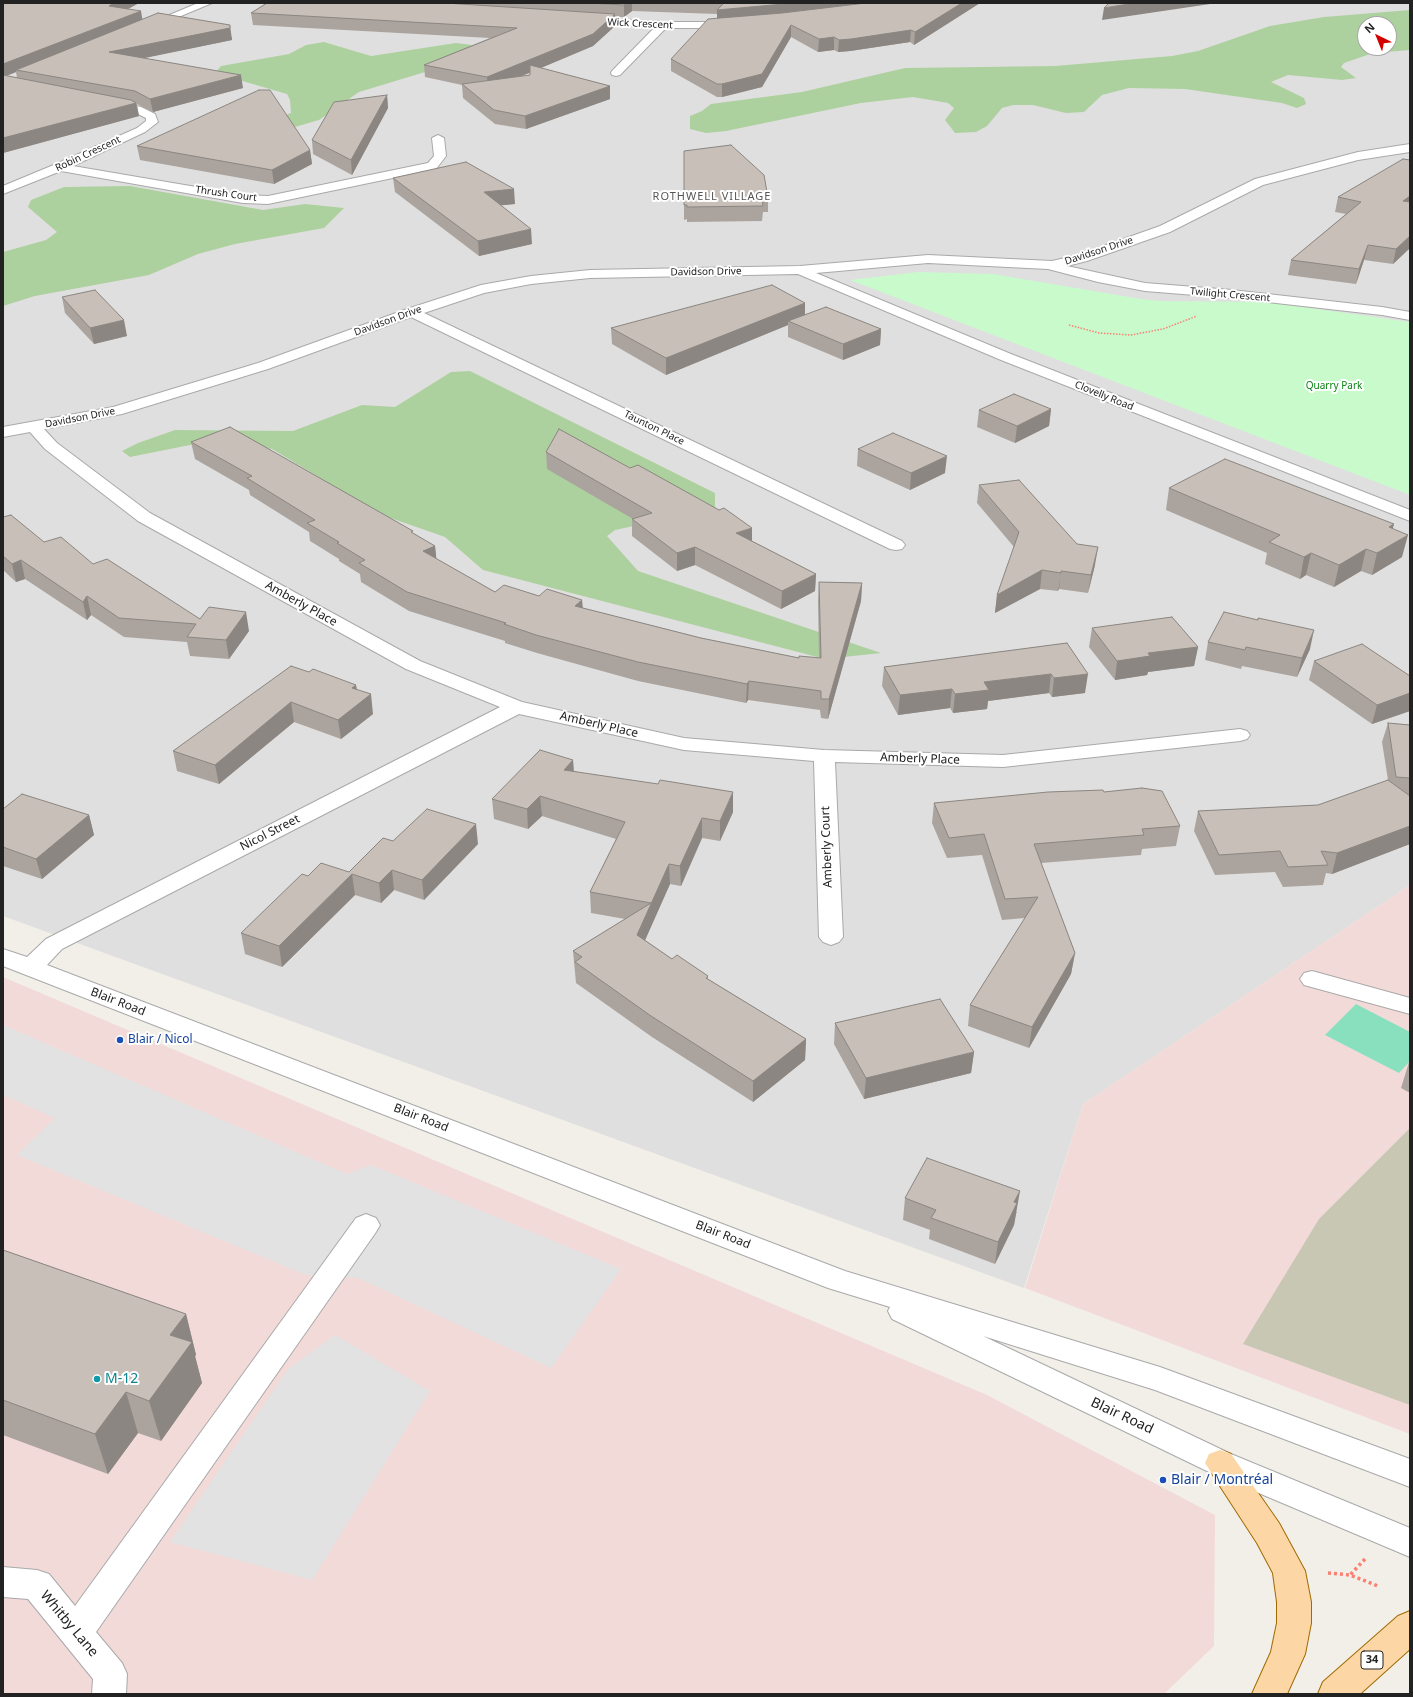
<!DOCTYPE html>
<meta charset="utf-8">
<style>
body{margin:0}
#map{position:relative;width:1413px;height:1697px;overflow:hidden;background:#f2efe9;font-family:"Noto Sans",sans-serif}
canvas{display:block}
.frame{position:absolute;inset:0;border:4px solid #222;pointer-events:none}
.north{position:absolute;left:1357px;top:16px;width:40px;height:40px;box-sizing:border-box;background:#fff;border:1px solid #a7a7a7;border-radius:50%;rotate:317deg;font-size:11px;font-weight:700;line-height:16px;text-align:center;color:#222}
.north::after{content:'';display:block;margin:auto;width:14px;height:18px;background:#d40000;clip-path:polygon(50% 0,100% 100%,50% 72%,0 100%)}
</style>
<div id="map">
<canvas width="1413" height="1697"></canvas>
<div class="frame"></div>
<div class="north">N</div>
</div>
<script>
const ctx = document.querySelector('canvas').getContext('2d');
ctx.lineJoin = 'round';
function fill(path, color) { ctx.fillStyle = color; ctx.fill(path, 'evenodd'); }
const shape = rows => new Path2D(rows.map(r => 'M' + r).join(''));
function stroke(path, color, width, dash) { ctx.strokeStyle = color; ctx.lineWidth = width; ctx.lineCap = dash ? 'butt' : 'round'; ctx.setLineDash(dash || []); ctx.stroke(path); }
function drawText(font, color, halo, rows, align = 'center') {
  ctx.font = font + ' "Noto Sans",sans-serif'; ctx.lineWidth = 4; ctx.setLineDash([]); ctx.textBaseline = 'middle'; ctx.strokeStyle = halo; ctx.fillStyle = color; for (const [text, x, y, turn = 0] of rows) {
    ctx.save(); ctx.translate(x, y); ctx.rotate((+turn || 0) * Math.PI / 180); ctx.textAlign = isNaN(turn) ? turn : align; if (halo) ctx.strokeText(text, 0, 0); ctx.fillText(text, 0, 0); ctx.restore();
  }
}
const residential = shape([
 [3,3,1410,3,1410,885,1083,1104,1024,1288,3,916],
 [1365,24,1389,24,1389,48,1365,48]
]);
const commercial = shape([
 [1410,885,1410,1434,1025,1288,1083,1104],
 [3,977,987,1395,1215,1515,1214,1646,1164,1694,3,1694]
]);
const construction = shape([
 [1410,1128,1410,1405,1243,1344,1319,1219]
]);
const forest = shape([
 [1410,10,1410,50,1373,53,1344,63,1341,67,1356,78,1342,80,1288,75,1271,82,1304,98,1306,104,1297,108,1282,103,1185,89,1129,88,1102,95,1084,112,1066,113,1033,105,1013,105,1002,108,987,126,976,132,955,133,945,120,954,108,948,103,913,97,861,103,726,131,706,133,690,129,690,116,702,111,711,104,802,92,905,68,1055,66,1172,56,1198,51,1270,26,1324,17],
 [1365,24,1389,24,1389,48,1365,48],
 [324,42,371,56,456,43,472,45,464,55,425,72,359,92,319,120,288,129,271,121,291,113,290,100,287,94,215,73,221,66,289,54,306,45],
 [130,186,263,210,305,204,344,208,324,228,235,244,198,254,149,275,35,296,3,306,3,252,46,240,57,232,28,207,31,200,64,187],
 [470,371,715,493,715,509,615,530,607,536,638,571,881,653,825,659,483,570,445,537,382,515,272,449,215,440,130,457,122,451,138,443,175,430,293,431,362,405,395,407,451,372]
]);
const park = shape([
 [918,272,993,274,1141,299,1160,301,1267,302,1410,322,1410,495,850,280]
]);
const pitch = shape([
 [1356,1004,1410,1032,1410,1061,1399,1073,1325,1035]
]);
const parking = shape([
 [3,1025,347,1174,371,1165,621,1269,551,1368,358,1278,306,1275,17,1155,55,1118,3,1095],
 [335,1335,430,1391,312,1580,170,1542,288,1369]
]);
const pathFar1 = shape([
 [1069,325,1099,333,1131,335,1163,329,1197,316]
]);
const path = shape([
 [1365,1559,1350,1575,1378,1586],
 [1328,1573,1350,1575]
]);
const minor = shape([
 [198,3,212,3,150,29,142,29,141,27,198,3],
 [585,17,663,22,730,22,735,25,730,28,666,28,620,75,616,76,612,75,611,73,612,71,655,27,582,22,580,20,582,18,585,17],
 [109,100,141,107,155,114,158,122,145,132,73,166,243,195,268,196,428,163,434,156,432,138,438,135,444,138,446,156,436,169,268,204,243,203,61,171,3,194,3,186,56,164,137,128,146,121,146,118,134,112,105,105,103,103,105,101,109,100],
 [1410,144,1410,152,1358,160,1263,185,1170,232,1087,261,1067,266,1145,283,1232,290,1382,307,1410,312,1410,320,1382,315,1232,298,1145,291,1098,282,1048,269,928,263,816,273,1011,354,1410,510,1410,521,1001,360,798,274,590,278,531,284,484,293,424,313,902,541,905,545,902,549,896,550,890,549,411,317,268,369,122,414,44,429,57,443,150,513,420,661,522,702,684,738,824,750,1003,755,1240,729,1247,731,1250,735,1247,739,1240,741,1003,767,835,762,843,937,839,942,831,945,823,942,819,937,814,761,684,750,519,714,62,949,47,965,845,1271,1160,1367,1410,1459,1410,1487,1155,1390,983,1336,1231,1454,1410,1528,1410,1557,1209,1472,892,1319,888,1311,890,1307,828,1288,3,966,3,949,27,957,46,939,500,707,406,669,138,521,45,449,30,432,3,437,3,427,113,407,258,363,407,309,481,285,531,276,590,270,800,266,928,255,1052,261,1078,255,1160,226,1255,179,1358,152,1410,144],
 [1312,971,1410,998,1410,1014,1304,985,1300,979,1304,973,1312,971],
 [366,1214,376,1218,380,1225,376,1232,96,1632,122,1663,127,1674,126,1694,92,1694,93,1679,28,1599,3,1597,3,1567,37,1570,49,1574,75,1606,356,1218,366,1214]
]);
const major = shape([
 [1220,1450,1231,1454,1279,1523,1305,1571,1311,1602,1311,1623,1305,1654,1287,1694,1252,1694,1271,1652,1277,1623,1277,1602,1273,1573,1257,1543,1205,1463,1209,1454,1220,1450],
 [1410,1611,1410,1649,1360,1694,1318,1694,1323,1682,1398,1616,1410,1611]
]);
const wall = shape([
 [3,3,139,3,128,9,143,20,232,37,232,40,143,58,243,88,153,112,137,104,139,116,3,153],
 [16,72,17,78,7,76],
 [267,3,980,3,914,45,910,42,850,51,838,52,834,50,818,52,791,37,762,87,722,97,717,97,671,71,671,59,717,19,717,14,632,11,624,17,615,17,615,26,593,46,541,68,610,86,610,99,526,129,495,124,463,98,462,85,425,77,424,65,490,38,253,25,251,13],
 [530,73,530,75,521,76],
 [387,95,388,108,352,175,313,154,312,140],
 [137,146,310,150,312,164,274,184,140,160],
 [684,151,768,198,768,212,763,212,762,221,687,222,687,219,684,220],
 [1410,160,1410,248,1393,264,1364,260,1356,284,1288,275,1291,260,1346,214,1335,212,1338,197],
 [393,178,515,204,501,205,532,244,479,256,395,192],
 [62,297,127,336,94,344,65,313],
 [805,303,805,315,881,329,880,345,843,360,788,337,788,325,666,375,612,344,611,328],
 [1051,409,1049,426,1015,443,977,427,979,410],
 [191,442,413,534,435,546,436,559,495,592,582,600,583,608,701,638,799,658,819,658,818,601,819,582,862,583,861,601,828,719,821,718,820,710,748,700,746,703,638,681,537,653,505,643,505,641,409,611,361,582,360,574,339,561,339,559,310,541,309,532,250,495,249,490,195,459],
 [858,449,945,473,910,490,857,466],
 [546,452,752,541,816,574,815,591,781,609,695,565,677,571,632,536,632,519,633,519,547,469],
 [979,485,1095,565,1088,593,1059,589,1058,591,1040,589,995,613,997,595,1014,547,977,503],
 [1169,488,1394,524,1392,529,1402,557,1372,575,1361,571,1334,587,1306,575,1300,579,1265,564,1267,553,1166,510],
 [3,517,44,542,93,564,200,619,249,631,229,659,190,656,187,642,124,637,91,615,87,620,25,579,16,582,3,570],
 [1092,628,1198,647,1194,666,1148,672,1147,675,1115,680,1089,647],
 [1208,642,1310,649,1297,677,1242,666,1241,669,1205,660],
 [1067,643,1085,693,1052,697,1049,693,988,701,987,709,953,713,950,708,898,715,882,686,884,667],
 [1314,661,1410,676,1410,711,1372,724,1309,680],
 [309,672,356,685,357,690,373,714,341,739,294,722,219,784,177,771,173,751],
 [1388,723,1410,725,1410,844,1332,874,1326,873,1323,885,1283,887,1275,872,1215,875,1194,831,1198,811,1318,805,1388,780,1382,742],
 [573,760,574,771,733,812,720,841,702,838,681,886,670,884,645,940,672,959,708,976,708,979,806,1039,805,1060,753,1102,652,1037,576,983,573,951,625,919,591,913,590,892,616,839,542,816,528,829,494,819,492,799],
 [1104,792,1180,826,1176,846,1142,849,1141,855,1041,863,1075,953,1071,974,1029,1048,968,1026,970,1005,1025,918,1002,920,982,855,947,858,932,823,934,803],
 [3,809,89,815,94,835,42,879,3,866],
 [393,841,478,844,424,900,394,890,381,903,355,895,282,967,245,954,241,933,349,872],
 [835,1023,974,1052,971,1073,864,1099,834,1044],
 [1410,1059,1410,1093,1401,1088],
 [905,1198,1017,1212,1016,1214,1014,1225,995,1264,929,1239,930,1230,903,1220],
 [3,1250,186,1314,196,1355,195,1356,202,1383,161,1441,138,1433,108,1474,3,1435]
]);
const shadedWall = shape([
 [114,3,139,3,111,18,109,6],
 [627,3,632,3,632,11,624,17,624,5],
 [795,3,889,3,717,22,717,10],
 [962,3,980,3,914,45,915,32],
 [1135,3,1217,3,1102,20,1104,8],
 [141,11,143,23,16,70,16,72,3,77,3,64],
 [615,14,615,26,593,46,488,90,487,77],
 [230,25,232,40,111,65,109,52],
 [791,25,791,37,762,87,722,97,722,84],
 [911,30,910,42,850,51,838,52,839,40],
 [834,37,834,50,818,52,819,39],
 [241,75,243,88,153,112,150,99],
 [610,86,610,99,526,129,525,116],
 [387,95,388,108,352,175,351,160],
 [136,103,139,116,3,153,3,138],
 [310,150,312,164,274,184,272,170],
 [514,189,515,204,485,207,484,192],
 [1410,196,1410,209,1403,201],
 [531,229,532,244,479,256,478,241],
 [1410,236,1410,248,1393,264,1396,249],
 [1368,245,1364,260,1356,284,1359,269],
 [805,303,805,318,788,321,788,325,666,375,666,358],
 [124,320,127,336,94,344,90,328],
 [881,329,880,345,843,360,843,344],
 [1051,409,1049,426,1015,443,1017,426],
 [947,456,945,473,910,490,911,473],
 [1394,524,1388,546,1389,527],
 [752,528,752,545,736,533],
 [1408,535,1402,557,1372,575,1377,553],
 [435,546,437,564,423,551],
 [695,547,695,565,677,571,677,553],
 [1098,547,1095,565,1088,593,1091,575],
 [1366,549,1361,571,1334,587,1339,565],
 [1311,553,1306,575,1300,579,1304,557],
 [21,560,25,579,16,582,12,564],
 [1042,570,1040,589,995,613,997,595],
 [1061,571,1059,589,1058,591,1061,573],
 [816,574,815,591,781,609,782,591],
 [862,583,861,601,828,719,829,699],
 [87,596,91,615,87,620,83,602],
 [582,600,583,619,575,606],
 [246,612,249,631,229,659,226,640],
 [1314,630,1310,649,1297,677,1302,658],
 [1198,647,1194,666,1148,672,1147,675,1115,680,1117,661,1148,653],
 [1051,674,1049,693,988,701,987,709,953,713,955,694,984,682],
 [1088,674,1085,693,1052,697,1054,678],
 [749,681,748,700,746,703,747,684],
 [356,685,359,703,371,694,373,714,341,739,338,720,352,688],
 [952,689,950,708,898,715,900,695],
 [1410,693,1410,711,1372,724,1377,705],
 [291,702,294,722,219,784,215,765],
 [573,760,574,780,564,770],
 [733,792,733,812,720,841,720,821],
 [540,796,542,816,528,829,527,809],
 [89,815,94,835,42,879,36,859],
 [702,818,702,838,681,886,680,866],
 [476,824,478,844,424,900,422,880],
 [1410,826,1410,844,1332,874,1337,853],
 [669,864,670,884,638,956,637,935],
 [392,870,394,890,381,903,379,883],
 [352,874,355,895,282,967,279,946],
 [1075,953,1071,974,1029,1048,1032,1027],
 [806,1039,805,1060,753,1102,753,1081],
 [974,1052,971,1073,864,1099,866,1078],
 [1020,1191,1014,1225,995,1264,998,1242,1014,1202],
 [186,1314,196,1355,195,1356,202,1383,161,1441,149,1401,170,1335],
 [126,1392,138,1433,108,1474,95,1434]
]);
const building = shape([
 [3,3,114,3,109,6,141,11,3,64,3,3],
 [267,3,445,3,615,14,593,34,487,77,424,65,517,28,251,13,267,3],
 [588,3,627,3,624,5,588,3],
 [724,3,795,3,717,10,724,3],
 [866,3,962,3,915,32,911,30,851,39,839,40,834,37,819,39,791,25,762,74,722,84,717,84,671,59,708,19,782,13,866,3],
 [1109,3,1135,3,1104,8,1109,3],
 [158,13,230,25,230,28,109,52,241,75,150,99,135,91,16,70,158,13],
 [530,65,610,86,525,116,494,110,462,84,530,75,530,65],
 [3,75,131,100,136,103,3,138,3,75],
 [259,90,270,90,310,150,272,170,137,146,259,90],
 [387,95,351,160,312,140,334,102,387,95],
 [731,145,764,175,768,198,762,198,763,206,687,207,687,205,684,205,684,151,731,145],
 [1403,159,1410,160,1410,196,1403,201,1410,202,1410,236,1396,249,1368,245,1359,269,1291,260,1361,202,1338,197,1403,159],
 [466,162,514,189,484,192,531,229,478,241,393,178,466,162],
 [772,285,805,303,666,358,611,328,772,285],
 [95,290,124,320,90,328,62,297,95,290],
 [826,307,881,329,843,344,788,321,826,307],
 [1014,394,1051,409,1017,426,979,410,1014,394],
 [230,427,413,531,411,532,435,546,423,551,495,592,504,585,539,596,547,589,582,600,575,606,701,638,799,658,799,656,821,658,819,582,862,583,829,699,821,699,821,691,749,681,747,684,638,662,536,635,504,624,506,623,407,592,359,563,365,560,337,543,339,542,307,523,315,520,247,478,252,476,191,442,230,427],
 [559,429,630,468,638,465,719,510,724,508,752,528,736,533,816,574,782,591,695,547,677,553,632,519,652,513,546,452,559,429],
 [893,433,947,456,911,473,858,449,893,433],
 [1225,459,1394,524,1389,527,1408,535,1377,553,1366,549,1339,565,1311,553,1304,557,1269,542,1280,535,1169,488,1225,459],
 [1019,480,1077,544,1098,547,1091,575,1061,571,1061,573,1042,570,997,595,1019,532,979,485,1019,480],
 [11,515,44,542,61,537,93,564,107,559,200,619,209,607,246,612,226,640,187,637,196,624,119,618,87,596,83,602,21,560,12,564,3,556,3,517,11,515],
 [1224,612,1258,620,1258,618,1314,630,1302,658,1246,647,1245,650,1208,642,1224,612],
 [1172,617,1198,647,1148,653,1150,656,1117,661,1092,628,1172,617],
 [1067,643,1088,674,1054,678,1051,674,984,682,989,690,955,694,952,689,900,695,884,667,1067,643],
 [1362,644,1410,676,1410,693,1377,705,1314,661,1362,644],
 [291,666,309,672,313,669,356,685,352,688,371,694,338,720,291,702,215,765,173,751,291,666],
 [1388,723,1410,725,1410,778,1396,777,1388,723],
 [540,750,573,760,564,770,658,784,660,780,733,792,720,821,702,818,680,866,669,864,637,935,672,959,677,955,708,976,706,978,806,1039,753,1081,651,1016,575,962,582,957,573,951,651,903,590,892,625,822,540,796,527,809,492,799,540,750],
 [1388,780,1410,796,1410,826,1337,853,1321,851,1328,865,1288,867,1280,851,1219,855,1198,811,1318,805,1388,780],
 [1142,788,1162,791,1180,826,1142,829,1144,835,1034,844,1075,953,1032,1027,970,1005,1038,897,1005,899,984,834,949,838,934,803,1048,792,1103,790,1104,792,1142,788],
 [22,794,89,815,36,859,3,847,3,809,22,794],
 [427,809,476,824,422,880,392,870,379,883,352,874,279,946,241,933,302,874,308,876,321,863,349,872,383,838,393,841,427,809],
 [940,999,974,1052,866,1078,835,1023,940,999],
 [927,1158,1020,1191,1014,1202,1017,1203,998,1242,931,1218,936,1210,905,1198,927,1158],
 [3,1250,186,1314,170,1335,192,1342,149,1401,126,1392,95,1434,3,1400,3,1250]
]);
const markers = [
 [120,1040,4,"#1a4fb4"],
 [97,1379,4,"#0f9aa8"],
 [1163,1480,4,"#1a4fb4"]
];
const farStreetnames = [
 ["Wick Crescent",640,24,3],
 ["Robin Crescent",88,154,-25],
 ["Thrush Court",226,194,8],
 ["Davidson Drive",1099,251,-18],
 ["Davidson Drive",706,272,-1],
 ["Twilight Crescent",1230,295,5],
 ["Davidson Drive",388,321,-20],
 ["Clovelly Road",1104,396,22],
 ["Davidson Drive",80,418,-11],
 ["Taunton Place",654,428,26]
];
const farParknames = [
 ["Quarry Park",1334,386]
];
const farNeighbourhoodnames = [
 ["ROTHWELL VILLAGE",712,197]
];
const shields = [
 [1372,1660,22]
];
const shieldNames = [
 ["34",1372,1660]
];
const streetNames = [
 ["Amberly Place",301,604,29],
 ["Amberly Place",599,725,13],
 ["Amberly Place",920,759,2],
 ["Nicol Street",270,833,-27],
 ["Amberly Court",827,847,-92],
 ["Blair Road",118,1002,21],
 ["Blair Road",421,1118,21],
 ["Blair Road",723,1235,21]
];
const transitNames = [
 ["Blair / Nicol",128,1040]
];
const nearCulturenames = [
 ["M-12",105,1379]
];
const nearStreetnames = [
 ["Blair Road",1122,1416,25],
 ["Whitby Lane",69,1624,50]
];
const nearTransitnames = [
 ["Blair / Montréal",1171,1480]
];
fill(residential, '#e0dfdf');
fill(commercial, '#f2dad9');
fill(construction, '#c7c7b4');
fill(forest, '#add19e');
fill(park, '#c8facc');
fill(pitch, '#88e0be');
fill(parking, '#e2e2e2');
stroke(minor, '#a9a9a9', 2);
stroke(major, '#a06b00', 2);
stroke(pathFar1, '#fa8072', 1.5, [1.5, 1.5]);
stroke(path, '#fa8072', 3.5, [3, 3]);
fill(minor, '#fff');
fill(major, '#fcd6a4');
fill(wall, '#aba49e');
fill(shadedWall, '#8b8681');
fill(building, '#c7bfb8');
stroke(building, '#8b8681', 1);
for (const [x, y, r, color] of markers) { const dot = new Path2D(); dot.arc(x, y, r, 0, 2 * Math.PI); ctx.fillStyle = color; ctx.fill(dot); stroke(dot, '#fff', 1.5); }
drawText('10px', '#222', '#fff', farStreetnames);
drawText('10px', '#0c8416', '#fff', farParknames);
ctx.letterSpacing = '1px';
drawText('11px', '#555', '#fff', farNeighbourhoodnames);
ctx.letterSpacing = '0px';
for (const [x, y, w] of shields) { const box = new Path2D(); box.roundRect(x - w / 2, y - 9, w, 18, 3); ctx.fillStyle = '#fff'; ctx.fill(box); stroke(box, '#222', 1); }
drawText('bold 11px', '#222', null, shieldNames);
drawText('12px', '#222', '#fff', streetNames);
drawText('12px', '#164399', '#fff', transitNames, 'left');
drawText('14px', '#0d838f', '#fff', nearCulturenames, 'left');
drawText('14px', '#222', '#fff', nearStreetnames);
drawText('14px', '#164399', '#fff', nearTransitnames, 'left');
</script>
